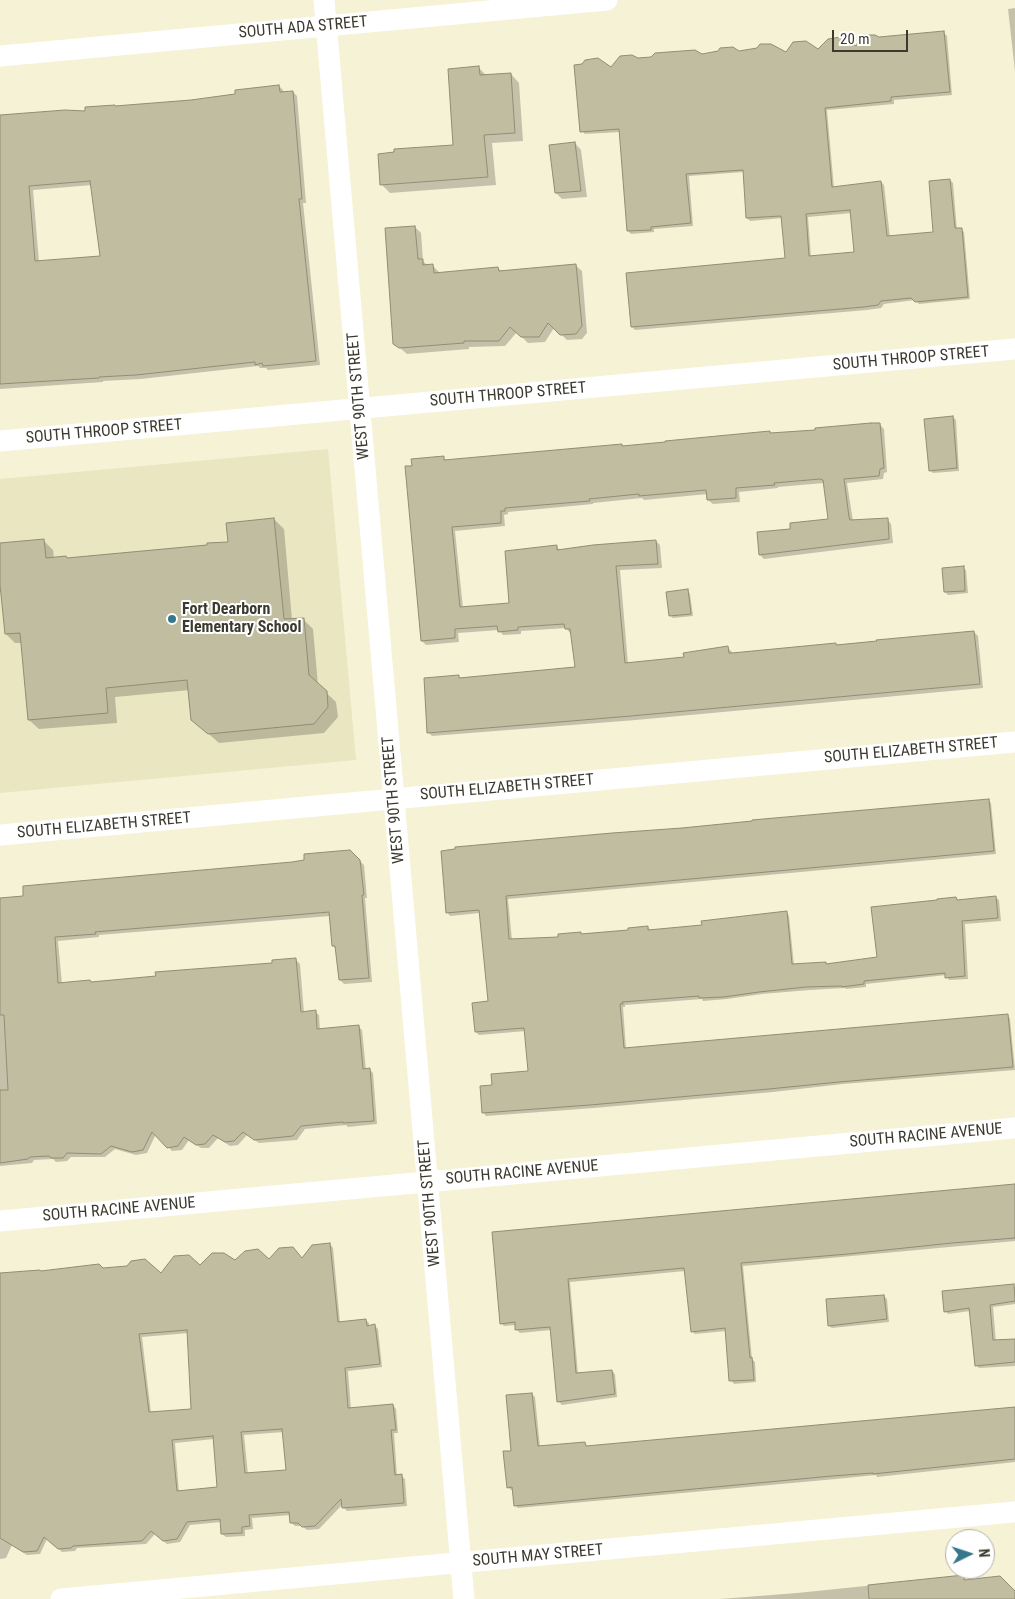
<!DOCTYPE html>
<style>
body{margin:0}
#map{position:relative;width:1015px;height:1599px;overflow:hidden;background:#f6f2d5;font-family:"Roboto Condensed",sans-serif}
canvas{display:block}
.north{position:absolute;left:945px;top:1529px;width:50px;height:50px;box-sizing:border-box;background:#fff;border:1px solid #b1b0ac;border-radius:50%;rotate:86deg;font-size:14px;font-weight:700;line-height:20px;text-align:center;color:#3c3a2f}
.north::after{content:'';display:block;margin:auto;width:18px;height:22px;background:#37778b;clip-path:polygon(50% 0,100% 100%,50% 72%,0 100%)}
.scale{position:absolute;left:832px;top:30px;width:76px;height:22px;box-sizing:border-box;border:2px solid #3c3a2f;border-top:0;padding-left:6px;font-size:15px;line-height:18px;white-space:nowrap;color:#3c3a2f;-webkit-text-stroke:4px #fff;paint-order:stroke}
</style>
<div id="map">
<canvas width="1015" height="1599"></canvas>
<div class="north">N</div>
<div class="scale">20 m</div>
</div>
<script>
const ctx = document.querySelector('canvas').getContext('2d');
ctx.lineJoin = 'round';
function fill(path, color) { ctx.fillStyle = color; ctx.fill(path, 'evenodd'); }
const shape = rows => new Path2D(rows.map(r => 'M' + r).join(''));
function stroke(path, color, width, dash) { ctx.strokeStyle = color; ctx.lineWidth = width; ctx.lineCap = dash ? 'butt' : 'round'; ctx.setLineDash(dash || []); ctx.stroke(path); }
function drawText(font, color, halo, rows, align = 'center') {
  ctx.font = font + ' "Roboto Condensed",sans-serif'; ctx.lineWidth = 4; ctx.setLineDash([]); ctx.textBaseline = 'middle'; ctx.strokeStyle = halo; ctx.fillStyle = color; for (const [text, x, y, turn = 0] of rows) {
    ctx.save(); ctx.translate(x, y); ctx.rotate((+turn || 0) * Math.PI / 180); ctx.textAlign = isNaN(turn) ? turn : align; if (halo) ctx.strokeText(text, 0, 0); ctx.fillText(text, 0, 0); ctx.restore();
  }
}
const built = shape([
 [328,449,356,760,0,793,0,479]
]);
const shadow = shape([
 [1015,8,1015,71,1008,9],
 [944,33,947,36,952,95,894,100,894,104,827,110,834,188,881,182,884,185,890,237,934,233,950,180,953,183,957,230,961,229,964,232,970,299,919,304,915,300,884,304,881,308,867,310,635,330,632,327,787,259,783,218,750,221,747,218,744,172,689,176,693,226,654,229,654,232,631,234,628,231,620,132,585,134,582,131,612,68,638,59,738,52,786,54,856,48,878,39],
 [852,213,855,253,811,257,808,217],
 [478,67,487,76,511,74,519,83,523,141,492,143,496,185,390,193,382,185,380,155,455,146],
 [279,86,283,90,283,93,293,92,297,96,306,203,303,203,320,365,268,370,266,368,260,368,258,366,141,379,103,381,103,382,0,389,0,117,86,112,237,95],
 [92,185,101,257,39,262,33,190],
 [575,143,581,150,587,197,562,199,556,193],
 [415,227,421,233,423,261,428,266,433,266,439,272,439,274,498,268,502,272,575,265,582,271,587,333,582,339,567,340,554,328,545,342,528,343,517,332,505,346,469,347,469,349,407,354,394,343],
 [953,417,956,420,959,471,933,473,930,470],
 [880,425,884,429,887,472,884,473,883,479,847,483,853,521,887,519,891,524,893,543,764,559,760,555,758,533,792,531,830,520,824,483,778,487,778,488,739,492,740,502,713,504,708,500,708,494,644,500,642,498,593,503,593,504,508,512,508,514,504,515,505,526,455,531,463,608,510,604,556,546,561,551,656,541,660,545,662,568,620,570,628,664,685,658,728,648,732,652,732,655,837,646,974,632,978,636,983,688,636,720,432,736,428,732,458,676,461,679,576,668,572,633,570,633,566,628,521,631,521,634,503,635,499,630,458,633,459,642,426,645,422,641,413,467,443,458,447,461,622,447,770,432,771,434],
 [274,519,284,529,292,620,303,619,313,629,318,685,336,702,338,717,324,733,219,743,192,719,190,690,115,697,117,723,39,729,29,720,22,643,15,643,6,634,0,572,0,545,44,541,53,550,54,559,67,559,208,546,230,543],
 [963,567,966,570,968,593,948,595,945,592],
 [688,591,690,594,693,616,673,618,670,615],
 [988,800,991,803,996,854,508,899,512,940,560,938,581,933,583,935,630,931,648,927,651,931,703,926,786,912,789,916,794,965,825,963,828,965,878,958,956,898,959,901,995,897,999,900,1001,921,965,924,968,979,949,980,946,975,866,984,866,987,846,989,845,988,810,990,762,994,727,999,703,1001,702,999,625,1005,625,1007,623,1007,626,1049,1007,1015,1010,1019,1015,1070,843,1084,773,1092,594,1108,486,1116,483,1112,494,1086,529,1072,526,1031,479,1035,476,1032,490,1002,480,913,450,916,447,912,682,829],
 [350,851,364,865,367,898,365,898,372,982,344,984,340,980,337,950,333,946,330,916,99,935,99,937,58,941,62,984,92,983,274,964,296,960,300,964,304,1013,315,1012,319,1015,320,1030,358,1026,362,1030,366,1070,369,1069,373,1073,377,1124,348,1127,346,1125,305,1129,297,1140,259,1143,247,1135,238,1145,230,1146,218,1138,209,1148,201,1148,189,1140,182,1150,172,1151,156,1134,147,1153,136,1155,115,1149,105,1157,71,1157,67,1161,56,1162,53,1159,34,1160,32,1163,0,1166,0,901,292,864],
 [1015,1186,1015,1241,743,1266,752,1359,755,1362,756,1382,734,1384,731,1380,726,1331,695,1334,692,1331,685,1271,570,1282,578,1374,612,1371,615,1374,617,1397,562,1405,559,1402,551,1330,520,1333,517,1330,516,1325,504,1326,501,1323,494,1233],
 [330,1244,333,1248,340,1323,365,1320,369,1323,369,1326,375,1326,378,1329,382,1367,348,1371,351,1409,393,1405,396,1409,398,1433,394,1433,397,1476,401,1476,405,1479,407,1506,347,1511,343,1507,343,1504,319,1529,307,1530,302,1526,295,1526,292,1523,291,1515,252,1518,253,1529,245,1530,245,1536,226,1537,222,1534,221,1522,190,1525,180,1542,167,1544,155,1534,146,1544,77,1548,75,1551,62,1552,47,1539,40,1554,27,1555,12,1545,6,1558,0,1559,0,1275,103,1269,161,1275,236,1262,303,1259],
 [189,1333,193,1410,151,1413,142,1337],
 [284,1432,287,1471,248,1474,244,1435],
 [214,1439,218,1488,179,1492,175,1443],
 [1014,1286,1015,1287,1015,1304,993,1307,996,1342,1015,1340,1015,1366,979,1368,976,1365,970,1311,948,1314,945,1311],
 [884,1296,887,1299,889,1322,832,1328,829,1326],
 [532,1394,535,1397,540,1447,585,1444,588,1447,1015,1408,1015,1462,877,1477,876,1475,836,1479,518,1508,515,1505,513,1490,511,1490,508,1487,513,1452],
 [963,1576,967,1581,1014,1591,1015,1589,1015,1599,720,1599,797,1593]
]);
const building = shape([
 [944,31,950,92,891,97,891,101,825,108,832,187,881,181,887,236,933,232,929,181,950,179,955,228,962,228,968,297,915,302,911,298,881,301,878,305,864,307,631,327,626,273,785,258,781,216,746,218,743,170,686,174,691,223,651,227,651,230,627,231,619,129,580,132,574,65,582,64,585,60,598,58,611,67,620,56,632,55,638,58,651,57,655,53,695,50,702,54,718,51,720,48,733,47,739,51,757,48,760,44,771,44,786,52,793,42,806,41,818,49,828,39,841,37,856,46,862,35,875,35,879,37,944,31],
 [850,210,854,252,809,256,806,214,850,210],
 [479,66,480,75,511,73,515,133,484,135,488,177,380,185,378,154,394,152,394,149,453,145,448,69,479,66],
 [279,85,280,92,293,91,302,199,299,199,316,361,263,366,262,363,255,365,255,362,136,375,99,377,99,378,0,384,0,115,65,110,85,111,85,107,115,105,115,106,191,100,235,94,235,90,279,85],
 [90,181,100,256,35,261,29,186,90,181],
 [575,142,581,191,555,193,549,145,575,142],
 [415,226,418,259,423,259,423,265,433,264,434,273,498,267,499,271,576,264,582,326,576,334,560,335,548,323,539,337,521,337,510,327,499,341,464,341,464,343,399,348,393,344,385,228,415,226],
 [953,416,957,468,929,471,924,419,953,416],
 [871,423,880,423,884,468,880,469,879,476,844,479,849,517,850,520,888,518,889,539,759,555,757,532,790,529,790,523,828,519,823,480,820,479,774,483,775,485,736,488,736,498,707,500,706,490,639,496,639,494,589,499,590,501,505,508,505,511,501,511,501,523,452,527,460,607,509,603,505,551,557,545,557,550,593,545,656,540,658,564,616,566,625,663,684,657,683,653,728,646,729,653,732,653,836,643,836,645,877,641,876,640,974,631,980,684,631,716,427,733,424,678,459,675,459,678,575,667,570,629,565,629,564,624,518,627,518,630,498,632,497,626,455,629,455,638,421,641,405,466,412,466,411,459,444,456,444,460,622,444,622,446,665,442,665,441,770,431,770,433,815,430,815,428,871,423],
 [274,518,284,619,304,618,309,675,327,691,328,707,314,724,208,734,191,720,187,680,106,688,108,713,28,720,20,633,5,634,0,585,0,543,44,539,46,558,66,556,67,558,207,545,207,543,228,542,226,523,274,518],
 [964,566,965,591,944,592,942,568,964,566],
 [688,589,691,614,669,616,666,592,688,589],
 [989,799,994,851,506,896,509,939,558,937,558,934,581,932,581,934,628,930,628,928,648,926,648,930,702,925,701,921,787,911,792,964,826,962,826,964,877,957,871,907,937,900,937,899,956,897,957,900,996,896,998,918,962,921,965,976,945,978,945,973,864,981,864,984,842,987,842,986,806,987,759,992,724,997,699,998,699,996,622,1002,623,1004,620,1004,624,1048,1008,1014,1013,1067,839,1082,769,1089,590,1105,482,1113,480,1086,492,1085,491,1074,528,1071,524,1028,475,1032,472,1003,488,1001,479,910,446,913,441,851,455,849,455,847,612,833,682,828,752,821,752,820,989,799],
 [350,850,360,860,364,895,362,895,369,978,339,980,335,946,332,946,329,912,95,932,96,934,55,937,58,983,90,980,91,982,156,976,155,972,272,963,272,960,296,958,301,1012,316,1010,317,1029,359,1025,363,1069,370,1068,374,1121,343,1123,343,1122,301,1126,293,1136,254,1140,243,1132,234,1141,225,1142,213,1135,205,1144,196,1145,184,1137,178,1146,167,1148,152,1132,143,1150,132,1152,111,1146,101,1154,67,1153,63,1158,51,1158,49,1156,30,1157,28,1159,0,1163,0,1090,8,1090,4,1015,0,1015,0,898,23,896,23,886,292,862,304,860,304,854,350,850],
 [1015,1184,1015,1238,952,1243,848,1254,741,1263,750,1358,752,1357,754,1380,729,1381,725,1328,691,1332,684,1268,568,1279,576,1373,612,1370,615,1394,557,1402,550,1327,515,1330,515,1322,500,1324,492,1232,1015,1184],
 [330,1243,338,1322,366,1319,367,1326,375,1324,380,1364,345,1368,348,1408,393,1404,396,1430,391,1430,395,1475,402,1474,404,1503,342,1508,341,1499,315,1526,302,1527,298,1523,290,1523,289,1512,249,1515,250,1526,242,1527,242,1533,221,1534,220,1519,187,1522,177,1539,163,1541,151,1531,142,1541,73,1546,71,1548,58,1549,44,1537,37,1551,23,1552,0,1538,0,1273,40,1270,41,1271,99,1264,103,1268,127,1266,131,1261,145,1259,161,1273,174,1256,189,1255,200,1265,212,1253,224,1253,235,1260,245,1251,258,1249,269,1259,279,1248,293,1247,302,1258,312,1245,330,1243],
 [187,1330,191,1409,149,1412,139,1334,187,1330],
 [282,1429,286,1470,245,1473,241,1432,282,1429],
 [213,1436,217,1487,177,1491,172,1440,213,1436],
 [1014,1284,1015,1301,990,1305,993,1340,1015,1339,1015,1362,975,1366,969,1308,944,1312,942,1291,1014,1284],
 [884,1295,887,1319,828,1326,826,1299,884,1295],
 [532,1393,538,1446,585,1442,586,1446,1015,1407,1015,1459,873,1474,873,1473,832,1476,514,1506,512,1487,507,1488,503,1451,511,1451,506,1395,532,1393],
 [964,1575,964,1580,1000,1576,1015,1591,1015,1599,869,1599,868,1585,964,1575]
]);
const minor = shape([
 [324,0,464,1599],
 [0,56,607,0],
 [0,441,1015,349],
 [0,835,1015,742],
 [0,1221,1015,1128],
 [61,1599,1015,1512]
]);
const markers = [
 [172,619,5,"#37778b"]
];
const streetNames = [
 ["SOUTH ADA STREET",303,28,-5],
 ["SOUTH THROOP STREET",911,359,-5],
 ["SOUTH THROOP STREET",508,395,-5],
 ["WEST 90TH STREET",359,396,-95],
 ["SOUTH THROOP STREET",104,432,-5],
 ["SOUTH ELIZABETH STREET",911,751,-5],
 ["SOUTH ELIZABETH STREET",507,788,-5],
 ["WEST 90TH STREET",394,800,-95],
 ["SOUTH ELIZABETH STREET",104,826,-5],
 ["SOUTH RACINE AVENUE",926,1136,-5],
 ["SOUTH RACINE AVENUE",522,1173,-5],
 ["WEST 90TH STREET",430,1203,-95],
 ["SOUTH RACINE AVENUE",119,1210,-5],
 ["SOUTH MAY STREET",538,1556,-5]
];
const poiNames = [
 ["Fort Dearborn",182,610],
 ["Elementary School",182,628]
];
fill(built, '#eae6c2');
fill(shadow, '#0003');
fill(building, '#c1bda1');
stroke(building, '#918d73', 1);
stroke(minor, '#fff', 21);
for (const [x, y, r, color] of markers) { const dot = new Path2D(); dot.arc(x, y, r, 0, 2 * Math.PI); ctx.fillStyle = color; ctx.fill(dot); stroke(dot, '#fff', 2); }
drawText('16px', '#3c3a2f', '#fff', streetNames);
drawText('bold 16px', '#3c3a2f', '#fff', poiNames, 'left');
</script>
